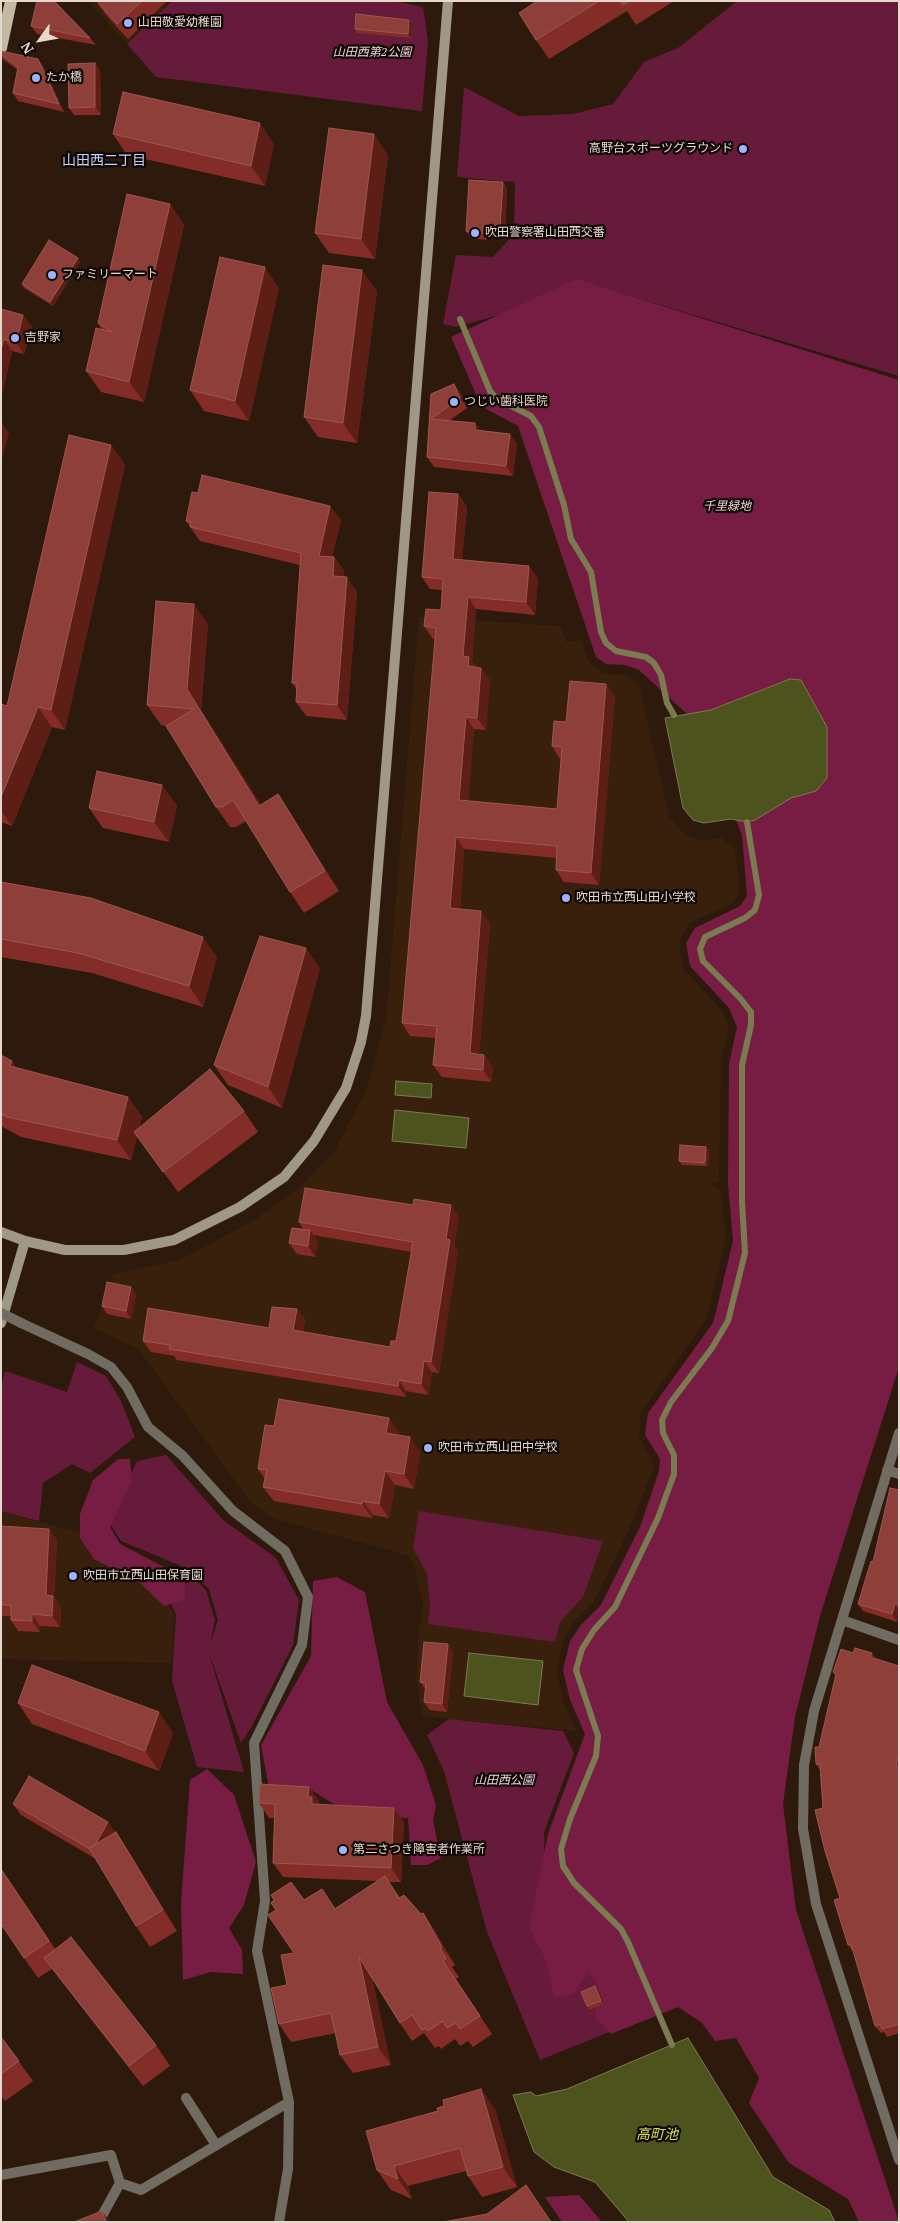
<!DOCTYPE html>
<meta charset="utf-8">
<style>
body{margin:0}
#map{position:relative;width:900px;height:2223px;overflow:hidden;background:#2d1a0c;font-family:"PT Serif",serif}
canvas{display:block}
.frame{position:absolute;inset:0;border:2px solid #e5d8cf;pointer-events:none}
.north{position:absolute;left:15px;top:15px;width:50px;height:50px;-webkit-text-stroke:4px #0f0703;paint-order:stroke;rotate:238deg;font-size:14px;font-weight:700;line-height:20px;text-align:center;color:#e5d8cf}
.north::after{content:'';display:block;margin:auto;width:18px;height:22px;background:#e5d8cf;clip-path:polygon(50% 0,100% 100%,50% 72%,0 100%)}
</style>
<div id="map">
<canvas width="900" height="2223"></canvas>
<div class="frame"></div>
<div class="north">N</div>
</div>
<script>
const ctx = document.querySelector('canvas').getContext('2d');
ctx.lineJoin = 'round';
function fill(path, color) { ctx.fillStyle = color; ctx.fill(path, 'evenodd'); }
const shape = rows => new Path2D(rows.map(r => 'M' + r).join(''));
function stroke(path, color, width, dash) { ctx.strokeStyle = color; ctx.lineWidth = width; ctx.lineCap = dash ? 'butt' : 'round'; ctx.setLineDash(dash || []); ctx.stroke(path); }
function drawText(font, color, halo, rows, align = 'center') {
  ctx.font = font + ' "PT Serif","Noto Sans JP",serif'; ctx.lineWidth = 4.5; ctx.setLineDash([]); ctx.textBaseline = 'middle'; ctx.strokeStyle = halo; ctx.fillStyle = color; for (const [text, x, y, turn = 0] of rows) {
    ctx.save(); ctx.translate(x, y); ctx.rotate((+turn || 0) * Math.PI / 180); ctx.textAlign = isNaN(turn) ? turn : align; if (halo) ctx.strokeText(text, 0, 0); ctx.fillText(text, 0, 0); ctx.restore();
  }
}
const built = shape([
 [88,1,172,1,127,44],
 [419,617,561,626,566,642,581,640,589,662,603,673,628,676,639,685,669,816,686,836,702,841,722,838,735,848,740,893,733,903,689,923,679,942,683,969,723,1012,729,1027,721,1063,719,1181,710,1184,720,1189,726,1238,706,1319,641,1413,639,1437,652,1459,653,1469,632,1523,594,1602,574,1622,564,1638,557,1671,563,1701,577,1731,422,1716,416,1680,419,1629,423,1606,414,1565,407,1555,272,1518,250,1501,138,1349,94,1328,113,1274,180,1260,253,1221,298,1189,334,1152,366,1090,386,1019],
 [1,1511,84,1534,160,1590,174,1614,172,1663,1,1659]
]);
const green = shape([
 [172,1,395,1,423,7,428,42,422,111,156,77,127,44],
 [737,1,899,1,899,376,600,287,456,327,443,324,456,255,493,257,514,234,515,182,457,177,464,87,519,116,573,114,613,104,644,62,678,48],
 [77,1362,106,1376,121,1401,135,1437,90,1473,72,1464,43,1483,39,1521,1,1511,1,1388,5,1371,67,1392],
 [166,1455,223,1520,276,1558,299,1600,293,1645,252,1726,241,1743,208,1650,244,1772,197,1767,172,1681,176,1614,167,1597,193,1578,206,1590,215,1620,210,1644,218,1620,209,1589,186,1568,121,1541,109,1522,137,1461],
 [419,1511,603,1541,583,1597,560,1622,555,1642,428,1624,430,1605,427,1574,413,1548],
 [449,1719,563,1731,574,1753,544,1832,545,1870,632,2023,540,2060,487,1932,444,1771,427,1735]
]);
const forest = shape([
 [576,279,899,380,899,1367,820,1616,795,1717,783,1804,796,1910,899,2222,859,2222,848,2199,789,2163,749,2103,759,2078,736,2038,715,2041,702,2023,678,2007,611,2034,595,2018,598,1984,589,1973,573,1994,554,1997,546,1960,529,1928,548,1834,585,1734,570,1700,563,1670,570,1641,581,1625,601,1605,640,1527,659,1471,660,1459,645,1435,648,1413,713,1323,733,1241,728,1184,729,1064,737,1027,729,1008,690,966,686,943,695,928,740,906,747,896,742,835,698,724,639,670,625,665,606,664,596,657,518,426,481,406,451,337],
 [118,1459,130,1459,132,1481,110,1527,120,1544,185,1578,185,1600,164,1606,139,1582,94,1559,80,1538,80,1514,93,1480],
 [337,1577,365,1592,387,1702,423,1765,436,1805,433,1821,441,1858,427,1865,411,1865,408,1818,352,1815,311,1790,269,1788,261,1745,311,1656,313,1581],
 [207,1769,234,1795,256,1862,244,1905,229,1928,242,1950,243,1974,211,1972,183,1980,181,1902,190,1780],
 [579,2195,602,2222,562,2222,545,2197]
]);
const water = shape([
 [790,679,801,680,827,727,827,778,816,791,791,798,755,820,747,822,731,819,704,823,693,820,683,808,665,718,711,710,790,679],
 [396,1081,432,1084,431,1098,395,1095,396,1081],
 [395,1110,469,1118,466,1148,392,1141,395,1110],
 [469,1653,543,1661,538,1705,464,1696,469,1653],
 [688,2038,773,2177,829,2210,835,2222,629,2222,595,2182,554,2167,534,2152,513,2095,531,2092,536,2096,567,2089,688,2038]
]);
const stream = shape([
 [460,319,490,391,497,399,531,416,539,427,564,505,571,539,591,572,601,632,606,643,616,651,646,657,654,663,661,675,667,703,674,715],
 [672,2045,628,1942,621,1929,574,1883,563,1866,561,1849,570,1819,596,1756,598,1736,576,1670,582,1649,594,1630,615,1607,658,1518,674,1474,674,1455,663,1433,662,1420,671,1402,712,1348,728,1321,745,1253,742,1201,742,1065,751,1025,751,1012,740,998,703,961,700,949,705,937,745,918,755,910,759,895,747,822]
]);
const street = shape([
 [21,1323,88,1354,111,1367,127,1387,148,1427,182,1455,233,1511,285,1551,308,1597,302,1645,254,1743,265,1901,257,1951,289,2102,288,2169,279,2222],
 [899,1433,814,1711,804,1765,803,1829,816,1904,899,2160],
 [887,1470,899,1474],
 [842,1620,899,1640],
 [186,2098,216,2145],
 [1,2175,111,2155,120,2183,103,2214,94,2222],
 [120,2183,141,2190,289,2102]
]);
const secondary = shape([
 [1,1232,25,1241,65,1250,124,1250,174,1240,240,1207,284,1177,314,1141,346,1088,361,1042,366,1016,448,1],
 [1,1323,25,1241]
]);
const primary = shape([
 [1,48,11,1]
]);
const streetBridge = shape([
 [1,1313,21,1323]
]);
const wall = shape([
 [96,1,167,1,128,39,106,15],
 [537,1,674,1,636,25,627,11,549,59,536,40],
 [412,24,411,38,357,33,355,29],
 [31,26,90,38,96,45,37,34],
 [1,51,43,66,64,112,18,101,13,93,18,70,1,58],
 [95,63,100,71,101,115,74,115,69,108],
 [113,134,274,144,265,186,127,155],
 [388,155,375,259,329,253,315,233],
 [507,188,505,234,488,233,487,240,471,238,466,231],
 [170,204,184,225,144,402,101,392,86,371,102,330,98,323],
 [78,258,80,262,53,306,24,288,22,284],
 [279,288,249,421,204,411,190,390],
 [377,291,357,443,318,437,304,417],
 [1,309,23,315,32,327,24,354,12,351,1,398],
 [454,384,461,394,467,408,449,421,475,423,480,430,510,434,517,444,513,476,434,467,427,457,431,394],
 [111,445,125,465,65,730,52,727,12,826,1,822,1,704,7,706],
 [458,494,467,507,462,560,538,578,535,615,476,609,472,661,476,667,490,680,486,730,474,729,468,801,557,809,561,759,560,759,552,746,566,722,615,696,599,885,564,882,556,870,556,858,464,849,460,909,490,923,479,1054,484,1055,493,1067,491,1082,442,1077,433,1065,436,1038,410,1036,402,1023,435,639,433,639,424,626,441,610,442,590,430,589,422,577],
 [341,520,332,557,334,557,344,571,344,577,357,592,347,720,306,716,296,702,297,690,292,683,300,565,200,541,186,521],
 [208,624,201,710,261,805,278,794,292,815,339,891,304,913,290,892,246,821,236,827,230,827,216,807,166,726,161,725,147,705],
 [177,805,169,842,103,828,89,808],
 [1,882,217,957,203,1007,92,973,1,957],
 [320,968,282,1108,228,1085,214,1065],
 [1,1055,16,1068,128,1097,142,1117,139,1128,244,1111,258,1132,178,1192,137,1136,131,1160,21,1137,1,1126],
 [706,1147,709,1151,708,1166,682,1165,679,1161],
 [459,1216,454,1246,458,1251,439,1373,432,1372,428,1395,406,1391,406,1397,177,1360,174,1356,151,1352,143,1341,269,1328,297,1309,305,1320,303,1332,390,1347,396,1341,412,1252,313,1235,318,1241,315,1257,297,1254,289,1243,304,1230,299,1222],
 [131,1287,136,1295,131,1319,107,1314,102,1306],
 [274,1426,399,1432,398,1435,420,1452,414,1489,395,1485,389,1518,373,1515,372,1518,274,1501,263,1487,265,1479,258,1469],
 [899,1490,899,1616,897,1622,863,1611,858,1604],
 [1,1526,57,1540,54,1597,61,1607,60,1627,40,1626,40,1632,18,1631,11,1620,11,1616,1,1616],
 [448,1644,453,1652,447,1712,430,1710,424,1702,426,1690,420,1682],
 [853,1653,872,1653,876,1659,899,1666,899,2033,887,2037,884,2032,881,2033,875,2026,854,1953,848,1945,840,1898,823,1808,820,1770,816,1764,819,1747,836,1677,833,1672],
 [18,1703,173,1733,159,1771,32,1724],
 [309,1787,319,1801,319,1805,404,1822,401,1882,389,1882,400,1898,421,1914,423,1913,435,1931,455,1965,452,1967,459,1977,456,1979,492,2034,473,2047,468,2041,460,2046,455,2039,441,2049,439,2046,435,2048,424,2033,412,2041,400,2023,372,1978,391,2065,353,2073,340,2055,336,2033,291,2042,279,2024,287,1985,304,1900,335,1908,377,1881,283,1877,273,1863,275,1818,269,1818,259,1803],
 [13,1804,116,1832,130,1853,177,1931,150,1947,136,1926,96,1859,21,1815],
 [1,1869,55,1949,156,2045,170,2066,143,2086,52,1969,38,1978,24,1958],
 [595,1986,598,1990,604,2004,589,2010,587,2006],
 [1,2037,33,2081,5,2101,1,2096],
 [495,2109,517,2187,482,2197,468,2176,466,2171,408,2186,412,2199,391,2190,377,2170,438,2111]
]);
const shadedWall = shape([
 [409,20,412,24,411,38,408,34],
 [38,59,43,66,64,112,59,104],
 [95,63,100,71,101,115,95,107],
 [260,123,274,144,265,186,251,166],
 [374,134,388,155,375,259,361,239],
 [503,182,507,188,505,234,500,228],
 [170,204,184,225,144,402,129,382],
 [483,227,488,233,487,240,482,234],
 [78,258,80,262,53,306,50,302],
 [265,267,279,288,249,421,235,401],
 [362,270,377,291,357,443,343,423],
 [23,315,32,327,24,354,16,343],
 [4,339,12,351,1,398,1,350],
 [454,384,461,394,467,408,460,398],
 [1,422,9,433,1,462],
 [475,423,483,434,475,430],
 [510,434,517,444,513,476,506,466],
 [111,445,125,465,65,730,51,710],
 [458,494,467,507,461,571,453,559],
 [330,506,341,520,329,570,319,556],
 [334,557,344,571,343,591,333,576],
 [529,566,538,578,535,615,526,602],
 [347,577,357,592,347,720,337,705],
 [468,597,476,609,472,661,478,669,468,666,463,656],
 [194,604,208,624,201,710,274,826,259,806,187,689],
 [481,668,490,680,486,730,477,718],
 [606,684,615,696,599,885,591,873],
 [38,707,52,727,12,826,1,811,1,797],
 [466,717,474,729,467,812,459,800],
 [162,785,177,805,169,842,154,822],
 [278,794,292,815,339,891,325,871],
 [456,837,464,849,459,920,450,908],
 [481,911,490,923,478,1065,470,1053],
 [203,937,217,957,203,1007,189,986],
 [306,948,320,968,282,1108,268,1087],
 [484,1055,493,1067,491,1082,483,1070],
 [12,1061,26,1081,10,1066],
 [128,1097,142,1117,131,1160,117,1140],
 [706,1147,709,1151,708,1166,705,1163],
 [451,1205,459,1216,454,1246,458,1251,439,1373,431,1362,446,1239],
 [310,1230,318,1241,315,1257,308,1246],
 [131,1287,136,1295,131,1319,126,1311],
 [297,1309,305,1320,301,1341,293,1330],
 [424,1361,432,1372,428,1395,421,1384],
 [399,1380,406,1391,406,1397,398,1386],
 [389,1418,399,1432,396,1448,386,1433],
 [410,1437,420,1452,414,1489,404,1474],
 [385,1471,395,1485,389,1518,379,1504],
 [363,1501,373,1515,372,1518,362,1504],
 [49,1529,57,1540,54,1597,61,1607,60,1627,52,1616,46,1595],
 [895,1604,899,1610,899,1616,897,1622,892,1614],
 [32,1614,40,1626,40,1632,32,1621],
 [448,1644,453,1652,447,1712,442,1704],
 [872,1653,877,1661,870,1657],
 [159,1712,173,1733,159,1771,145,1751],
 [899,1753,899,1771,896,1767],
 [309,1787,319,1801,319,1806,312,1804,308,1797],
 [394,1808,404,1822,401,1882,391,1868],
 [108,1822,116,1833,92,1850],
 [116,1832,130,1853,177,1931,163,1910],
 [1,1869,13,1886,64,1961,49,1941],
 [423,1913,435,1931,455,1965,442,1947],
 [359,1957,371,1975,391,2065,378,2047],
 [443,1961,456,1979,492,2034,480,2016],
 [595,1986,598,1990,604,2004,601,2001],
 [481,2089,495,2109,517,2187,503,2167],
 [394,2166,408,2186,412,2199,398,2179],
 [102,2211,110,2222,106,2222]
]);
const building = shape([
 [37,1,54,1,90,38,31,26,37,1],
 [97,1,142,1,117,24,97,1],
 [537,1,599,1,536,40,519,13,537,1],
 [620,1,630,1,623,5,620,1],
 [356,14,409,20,408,34,355,29,356,14],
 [1,51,38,59,59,104,13,93,18,67,1,54,1,51],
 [95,63,95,107,69,108,68,64,95,63],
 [123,92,260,123,251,166,113,134,123,92],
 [329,128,374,134,361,239,315,233,329,128],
 [469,180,503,182,500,228,483,227,482,234,466,231,469,180],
 [127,194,170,204,129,382,86,371,96,328,112,332,98,323,127,194],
 [49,240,78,258,50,302,22,284,49,240],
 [220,257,265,267,235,401,190,390,220,257],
 [323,265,362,270,343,423,304,417,323,265],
 [1,309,23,315,16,343,4,339,1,350,1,309],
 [454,384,460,398,431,419,475,423,475,430,510,434,506,466,427,457,431,394,454,384],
 [69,435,111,445,51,710,38,707,1,797,1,704,7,706,69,435],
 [202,475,330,506,319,556,334,557,333,576,347,577,337,705,296,702,297,683,292,683,301,553,190,527,191,522,186,521,192,492,198,493,202,475],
 [429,492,458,494,453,559,529,566,526,602,468,597,463,656,469,657,468,666,481,668,477,718,466,717,459,800,557,809,562,747,552,746,554,721,566,722,570,681,606,684,591,873,556,870,557,846,456,837,450,908,481,911,470,1053,484,1055,483,1070,433,1065,437,1026,402,1023,436,628,424,626,426,609,441,610,443,579,422,577,429,492],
 [156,601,194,604,187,689,259,806,278,794,325,871,290,892,233,800,222,807,216,807,166,726,194,709,147,705,156,601],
 [97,771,162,785,154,822,89,808,97,771],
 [1,882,91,898,203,937,189,986,78,953,1,939,1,882],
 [260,936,306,948,268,1087,214,1065,260,936],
 [1,1055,12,1061,10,1066,128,1097,117,1140,7,1117,1,1114,1,1055],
 [210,1069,244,1111,163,1172,134,1132,210,1069],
 [680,1145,706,1147,705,1163,679,1161,680,1145],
 [305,1188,413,1205,414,1199,451,1205,446,1239,450,1240,431,1362,424,1361,421,1384,399,1380,398,1386,169,1349,170,1345,143,1341,148,1308,269,1328,272,1307,297,1309,293,1330,390,1347,391,1341,396,1341,413,1242,299,1222,305,1188],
 [292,1228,310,1230,308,1246,289,1243,292,1228],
 [107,1282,131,1287,126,1311,102,1306,107,1282],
 [279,1399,389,1418,386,1433,410,1437,404,1474,385,1471,379,1504,363,1501,362,1504,263,1487,267,1470,258,1469,265,1425,274,1426,279,1399],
 [890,1488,899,1490,899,1605,895,1604,892,1614,858,1604,871,1561,873,1562,890,1488],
 [1,1526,49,1529,46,1595,53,1596,52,1616,32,1614,32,1621,11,1620,11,1605,1,1605,1,1526],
 [424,1642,448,1644,442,1704,424,1702,426,1683,420,1682,424,1642],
 [855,1648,872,1653,870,1657,899,1666,899,1753,896,1767,899,1767,899,2024,882,2029,880,2024,875,2026,851,1944,848,1945,834,1900,840,1898,825,1851,815,1810,823,1808,820,1764,816,1764,815,1747,819,1747,836,1674,833,1672,841,1649,853,1653,855,1648],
 [32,1665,159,1712,145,1751,18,1703,32,1665],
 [29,1776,108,1822,95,1845,89,1848,90,1849,13,1804,29,1776],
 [260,1784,309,1787,308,1797,312,1797,312,1804,394,1808,391,1868,273,1863,275,1804,259,1803,260,1784],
 [116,1832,163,1910,136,1926,89,1848,116,1832],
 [1,1869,49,1941,24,1958,1,1924,1,1869],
 [385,1876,399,1898,404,1895,421,1914,423,1913,442,1947,440,1949,446,1959,443,1961,480,2016,460,2029,456,2023,447,2028,443,2021,428,2031,426,2028,422,2030,412,2015,400,2023,359,1957,378,2047,340,2055,331,2013,279,2024,271,1988,287,1985,281,1955,294,1953,268,1915,276,1910,271,1903,274,1900,271,1895,291,1882,304,1900,322,1889,335,1909,385,1876],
 [71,1937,156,2045,129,2066,44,1958,71,1937],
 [595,1986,601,2001,587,2006,581,1992,595,1986],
 [1,2037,19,2061,1,2074,1,2037],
 [481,2089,503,2167,468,2176,460,2148,394,2166,398,2179,377,2170,366,2131,438,2111,437,2108,444,2106,443,2100,481,2089],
 [526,2185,551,2222,443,2222,487,2214,526,2185],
 [102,2211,106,2222,74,2222,102,2211]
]);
const markers = [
 [128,23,5,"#9db4fd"],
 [36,78,5,"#9db4fd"],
 [743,149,5,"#9db4fd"],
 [475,233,5,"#9db4fd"],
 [52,275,5,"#9db4fd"],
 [15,338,5,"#9db4fd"],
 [454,402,5,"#9db4fd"],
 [566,898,5,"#9db4fd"],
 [428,1448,5,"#9db4fd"],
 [73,1576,5,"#9db4fd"],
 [343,1850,5,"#9db4fd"]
];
const poiNames = [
 ["山田敬愛幼稚園",138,23],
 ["たか橋",46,78],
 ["高野台スポーツグラウンド",733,149,"right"],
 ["吹田警察署山田西交番",485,233],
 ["ファミリーマート",62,275],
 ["吉野家",25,338],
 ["つじい歯科医院",464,402],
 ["吹田市立西山田小学校",576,898],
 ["吹田市立西山田中学校",438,1448],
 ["吹田市立西山田保育園",83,1576],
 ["第二さつき障害者作業所",353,1850]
];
const parkNames = [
 ["山田西第2公園",372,53],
 ["千里緑地",727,507],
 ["山田西公園",504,1781]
];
const neighbourhoodNames = [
 ["山田西二丁目",104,161]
];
const waterNames = [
 ["高町池",657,2135]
];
fill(built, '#38200d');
fill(green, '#661b3b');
fill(forest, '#771d44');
fill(water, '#4d531c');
stroke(water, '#7b7b52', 1);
stroke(stream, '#7b7b52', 6);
stroke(street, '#716c61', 10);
stroke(secondary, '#a09887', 10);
stroke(primary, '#c4baa4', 12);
stroke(streetBridge, '#716c61', 10);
fill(wall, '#842d28');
fill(shadedWall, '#5d1e15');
fill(building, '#8f3f3a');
stroke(building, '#9c5751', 1);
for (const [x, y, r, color] of markers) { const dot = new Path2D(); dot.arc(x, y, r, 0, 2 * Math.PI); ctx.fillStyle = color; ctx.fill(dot); stroke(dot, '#0f0703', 2); }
drawText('12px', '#e5d8cf', '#0f0703', poiNames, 'left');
drawText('italic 12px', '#efd4dc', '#0f0703', parkNames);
drawText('14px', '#c4d1fb', '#0f0703', neighbourhoodNames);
drawText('italic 14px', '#d3e25b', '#0f0703', waterNames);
</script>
